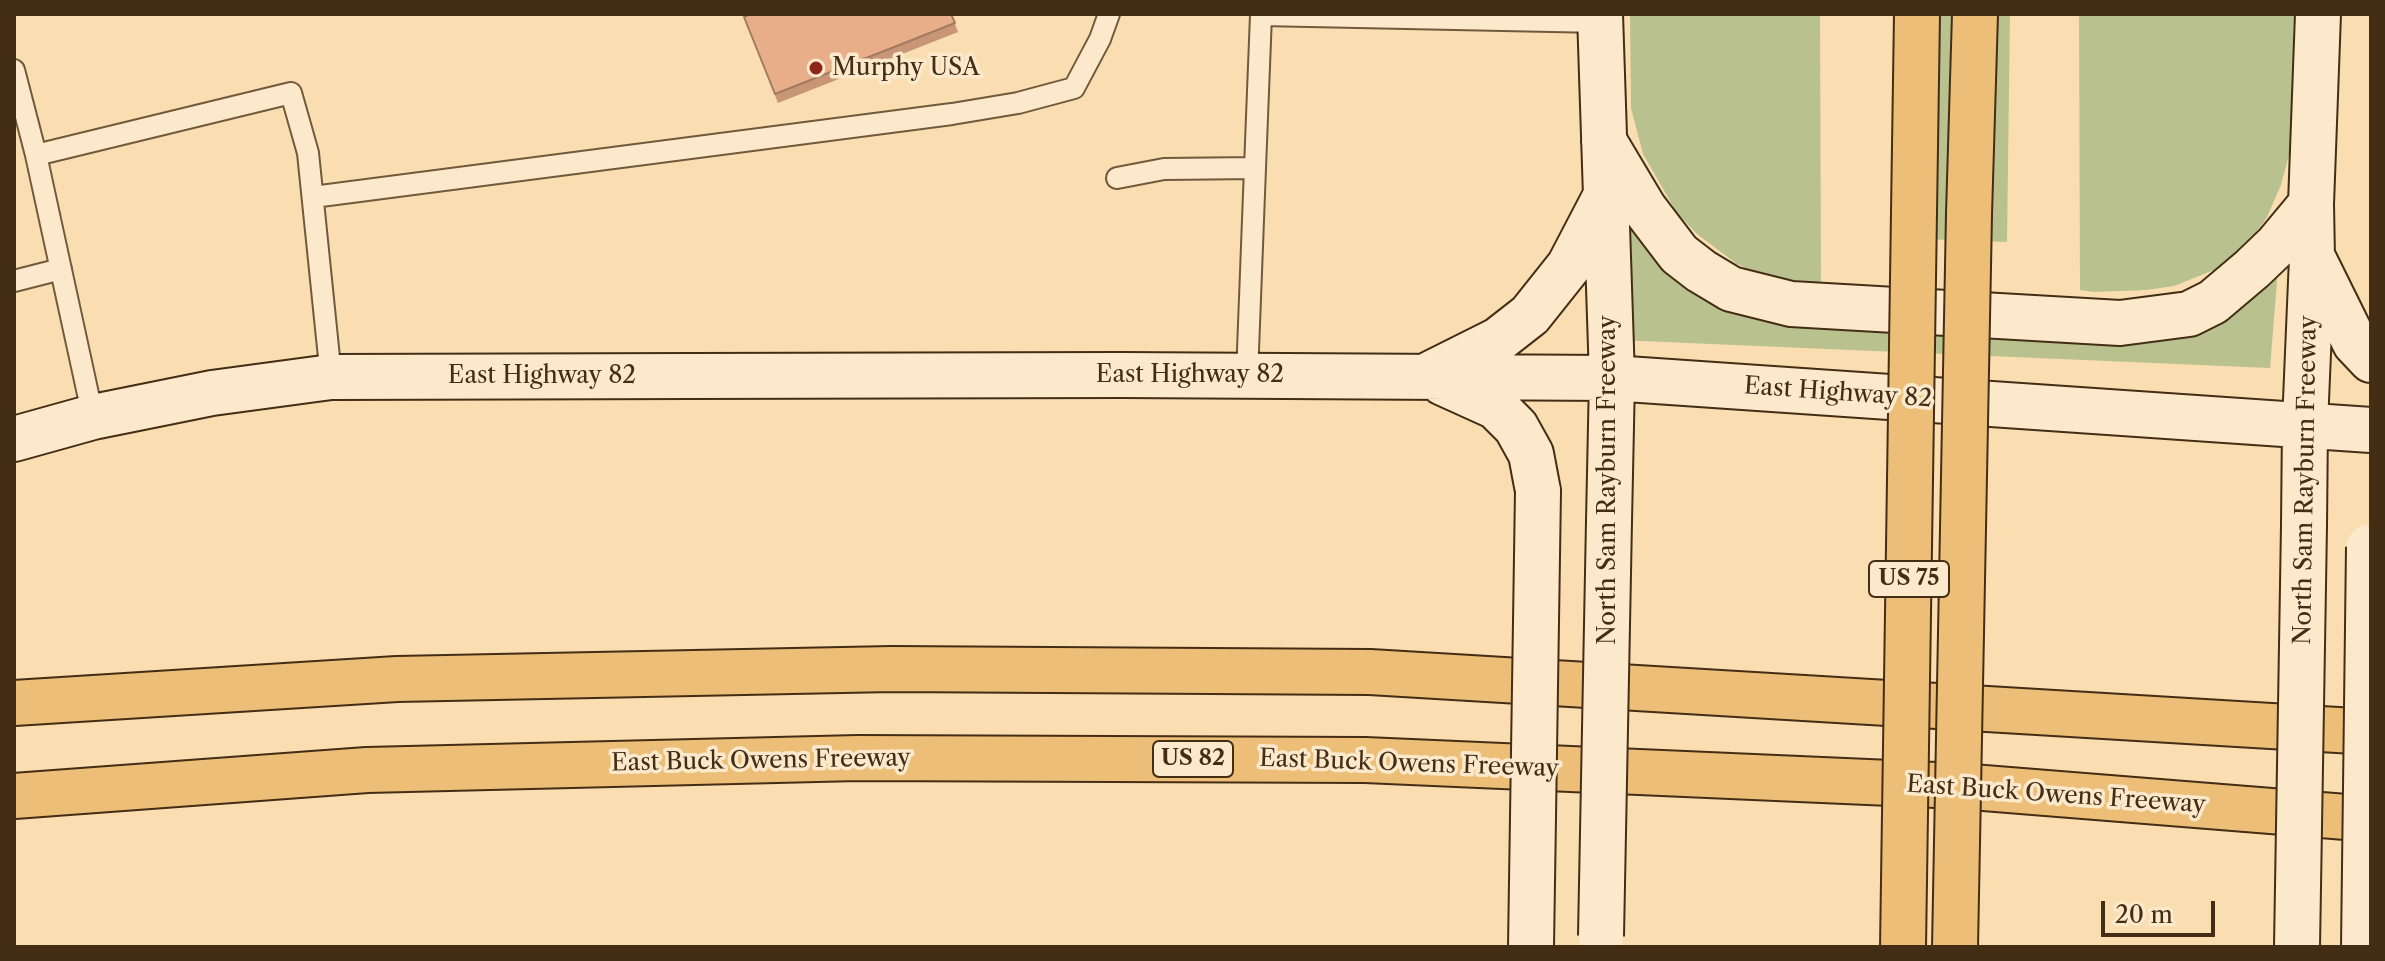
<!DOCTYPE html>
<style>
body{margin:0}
#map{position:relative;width:2385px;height:961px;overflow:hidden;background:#faddb1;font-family:"Libre Caslon Text",serif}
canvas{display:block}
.frame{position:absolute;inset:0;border:16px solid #432d15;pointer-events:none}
.scale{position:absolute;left:2101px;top:901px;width:114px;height:36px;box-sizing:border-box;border:4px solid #432d15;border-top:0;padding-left:10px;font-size:24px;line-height:28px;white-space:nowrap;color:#432d15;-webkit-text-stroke:6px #fce9cc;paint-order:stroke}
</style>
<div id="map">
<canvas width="2385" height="961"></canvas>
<div class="frame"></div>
<div class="scale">20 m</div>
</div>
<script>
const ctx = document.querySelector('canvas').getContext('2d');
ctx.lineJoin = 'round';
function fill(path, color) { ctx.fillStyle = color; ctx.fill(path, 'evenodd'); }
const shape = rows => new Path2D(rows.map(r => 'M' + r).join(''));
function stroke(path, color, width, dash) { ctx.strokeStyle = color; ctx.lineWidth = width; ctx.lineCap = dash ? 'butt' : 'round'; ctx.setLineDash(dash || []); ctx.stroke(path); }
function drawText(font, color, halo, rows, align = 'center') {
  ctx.font = font + ' "Libre Caslon Text",serif'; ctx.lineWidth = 7; ctx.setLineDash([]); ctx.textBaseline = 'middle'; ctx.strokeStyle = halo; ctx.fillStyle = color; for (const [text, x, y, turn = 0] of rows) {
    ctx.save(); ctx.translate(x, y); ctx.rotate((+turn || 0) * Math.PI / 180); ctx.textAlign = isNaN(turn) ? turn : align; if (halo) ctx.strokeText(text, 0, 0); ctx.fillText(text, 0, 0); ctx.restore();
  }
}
const green = shape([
 [1630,14,1820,14,1821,286,1799,284,1755,272,1737,264,1697,234,1677,213,1643,154,1631,108],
 [1894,14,2010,14,2007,242,1893,238],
 [2079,14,2294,14,2291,147,2281,185,2267,217,2253,237,2219,268,2174,286,2146,290,2094,292,2080,290],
 [1620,215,1714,288,2087,327,2278,269,2270,368,1618,340]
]);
const lane = shape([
 [14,70,36,155],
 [1255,168,1261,15,1600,22],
 [1117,178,1164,169,1255,168,1247,376],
 [313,197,952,114,1018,103,1074,88,1100,39,1109,14],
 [14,281,61,269],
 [93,417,36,155,291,93,308,153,331,377]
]);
const secondary = shape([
 [1600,14,1612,378,1609,521],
 [1604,141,1644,208,1679,254,1701,271,1731,289,1791,304,2120,323,2189,314,2213,302,2252,269,2276,246,2311,204],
 [2315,262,2355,343,2371,360],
 [1432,373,1498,340,1530,315,1569,266,1605,197],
 [1443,383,1496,407,1516,427,1531,454,1538,491],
 [14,439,93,417,212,393,331,377,692,376,1121,375,1612,378,2371,430],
 [2304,525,2305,424,2312,258,2311,204,2318,14]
]);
const highway = shape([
 [1914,212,1917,14],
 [1969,214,1975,14],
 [14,703,397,679,892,669,1370,672,2371,732],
 [14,796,367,770,858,758,1365,760,1959,786,2371,819]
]);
const secondaryBridge = shape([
 [1601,936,1609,521],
 [1531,947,1538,491],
 [2297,947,2304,525],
 [2364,947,2369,547]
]);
const highwayBridge = shape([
 [1903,947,1914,212],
 [1955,947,1969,214]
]);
const wall = shape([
 [951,14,958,32,778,103,744,17]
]);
const building = shape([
 [751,14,951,14,955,23,775,94,744,17,751,14]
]);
const markers = [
 [816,68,8,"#8f2418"]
];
const shields = [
 [1909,579,80],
 [1193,759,80]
];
const shieldNames = [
 ["US 75",1909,579],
 ["US 82",1193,759]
];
const poiNames = [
 ["Murphy USA",832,68]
];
const streetNames = [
 ["East Highway 82",1190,375],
 ["East Highway 82",542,376],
 ["East Highway 82",1838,393,4],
 ["North Sam Rayburn Freeway",1608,480,-90],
 ["North Sam Rayburn Freeway",2306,480,-89],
 ["East Buck Owens Freeway",761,761,-1],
 ["East Buck Owens Freeway",1409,764,2],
 ["East Buck Owens Freeway",2056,795,4]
];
fill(green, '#b9c28f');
stroke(lane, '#71593c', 24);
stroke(secondary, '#432d15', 48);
stroke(highway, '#432d15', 48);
stroke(lane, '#fce9cc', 20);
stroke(secondary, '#fce9cc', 44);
stroke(highway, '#edbe78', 44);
stroke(secondaryBridge, '#432d15', 48, []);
stroke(highwayBridge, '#432d15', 48, []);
stroke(secondaryBridge, '#fce9cc', 44);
stroke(highwayBridge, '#edbe78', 44);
fill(wall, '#c89676');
fill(building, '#e8ae89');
stroke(building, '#a27a60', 2);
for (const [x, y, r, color] of markers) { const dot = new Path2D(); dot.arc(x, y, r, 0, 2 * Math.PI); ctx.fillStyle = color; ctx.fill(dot); stroke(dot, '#fce9cc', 3); }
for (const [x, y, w] of shields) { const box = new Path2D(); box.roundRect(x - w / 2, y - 18, w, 36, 6); ctx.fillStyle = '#fce9cc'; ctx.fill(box); stroke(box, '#432d15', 2); }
drawText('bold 22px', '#432d15', null, shieldNames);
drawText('24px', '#432d15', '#fce9cc', poiNames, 'left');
drawText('24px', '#432d15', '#fce9cc', streetNames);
</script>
